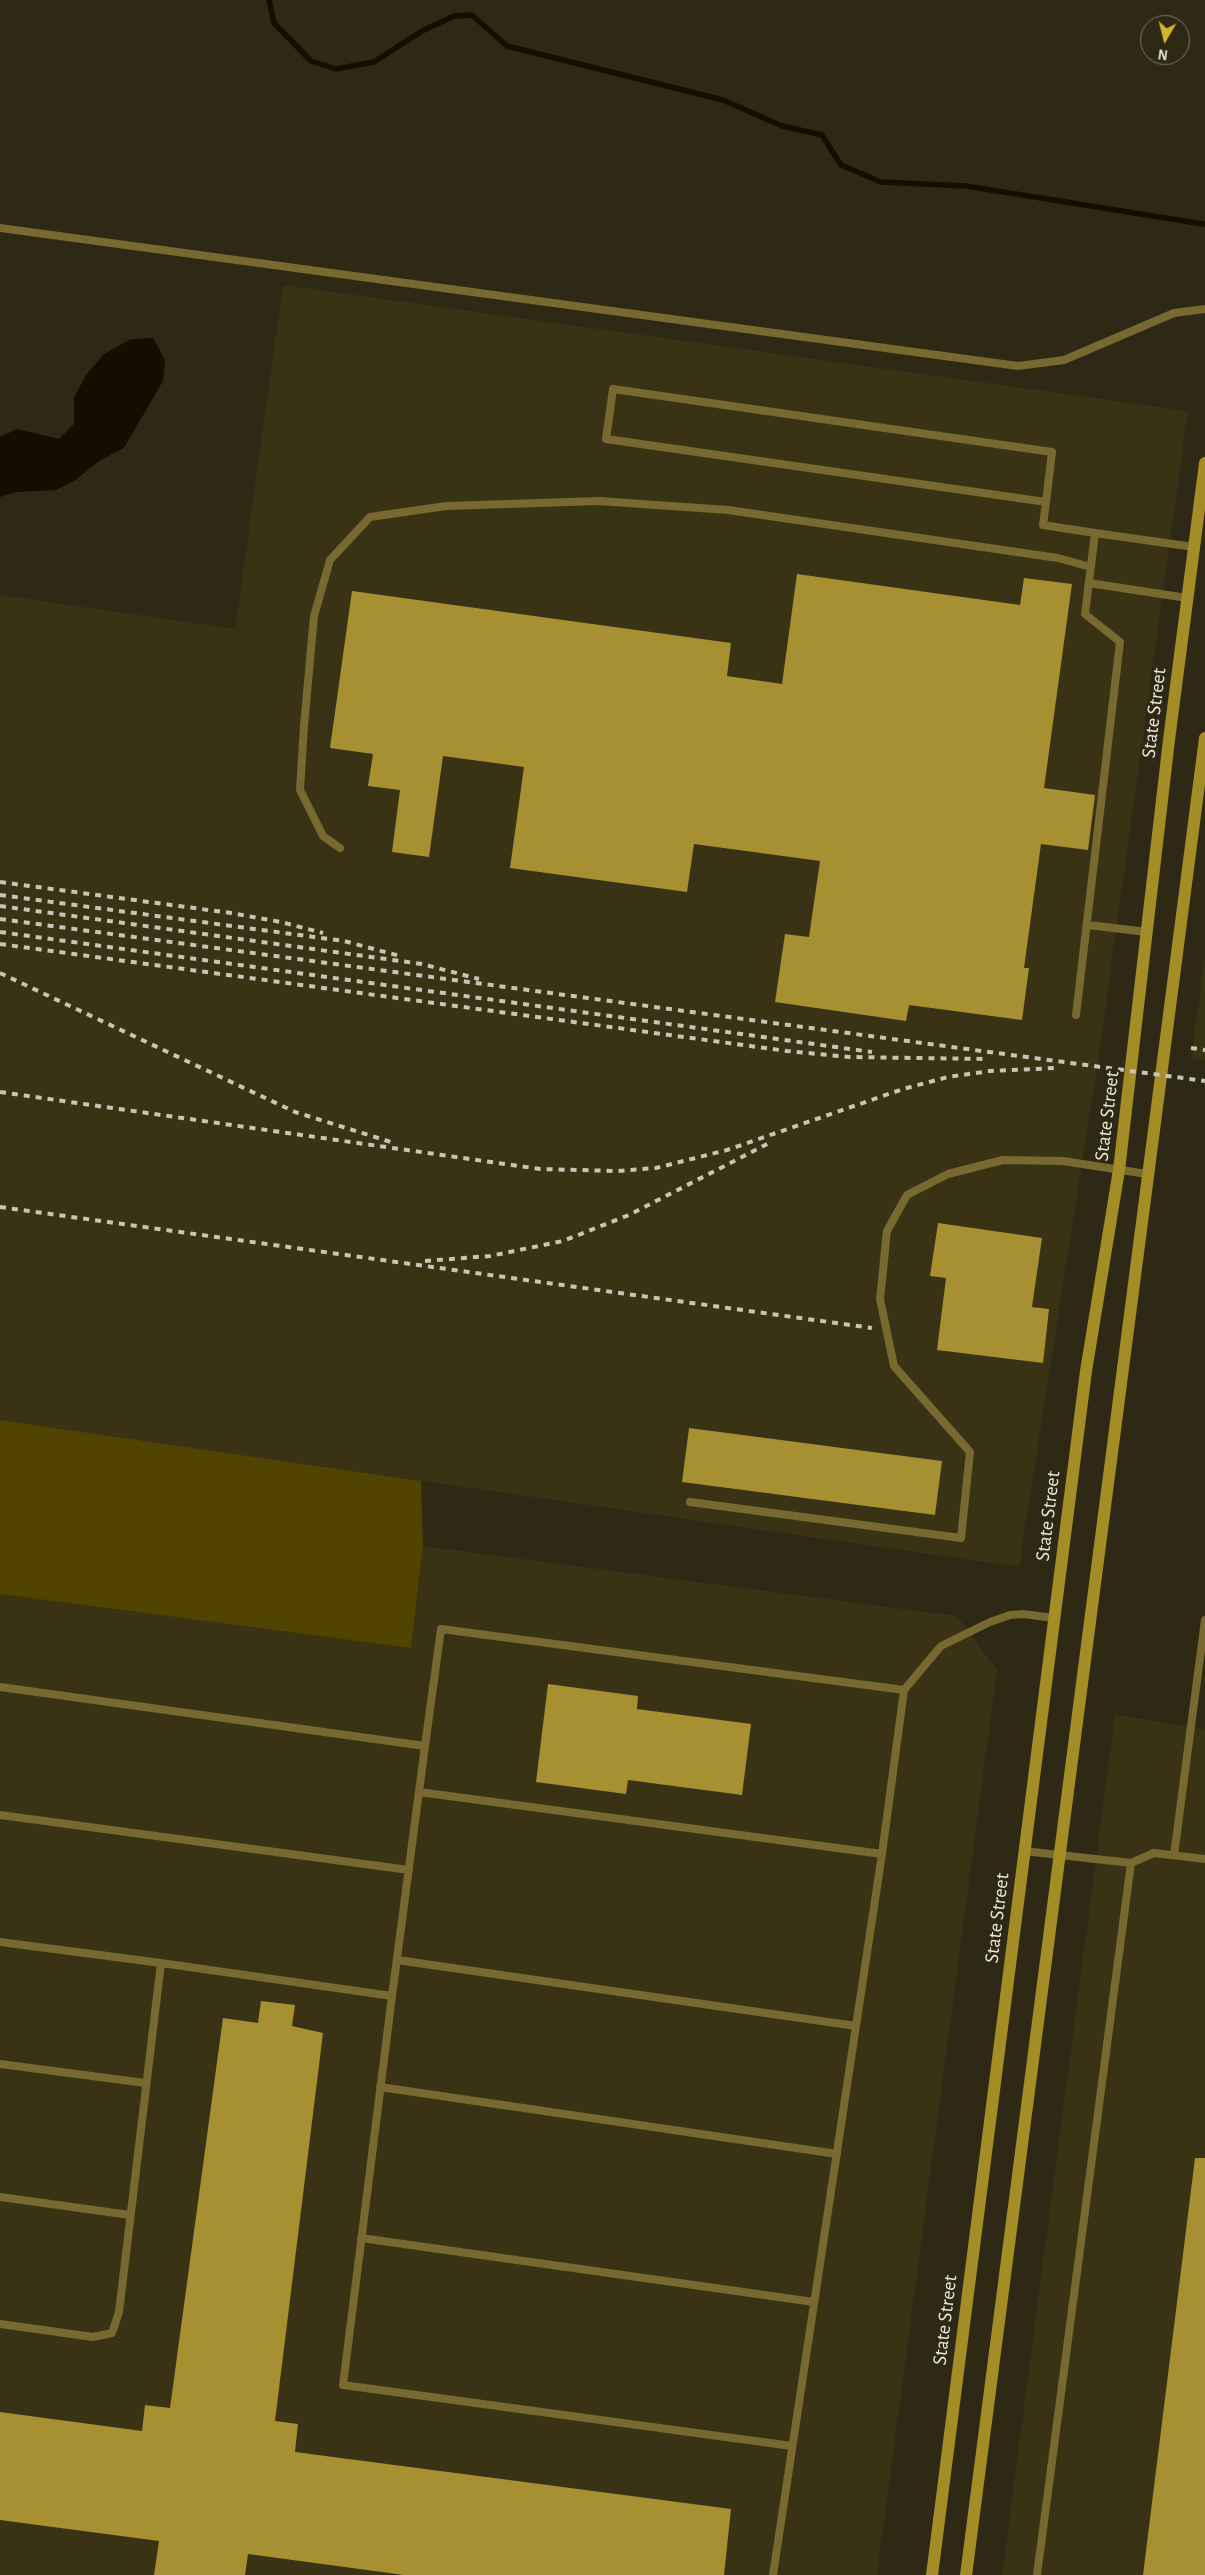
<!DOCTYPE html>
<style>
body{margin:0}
#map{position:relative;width:1205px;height:2575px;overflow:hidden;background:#2e2914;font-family:"Alegreya Sans",sans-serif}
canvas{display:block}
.north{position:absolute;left:1140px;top:15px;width:50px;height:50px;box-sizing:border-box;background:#2e2914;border:1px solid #7a7564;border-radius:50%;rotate:188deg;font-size:14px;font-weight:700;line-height:20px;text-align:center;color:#ebe8db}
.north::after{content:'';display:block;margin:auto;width:18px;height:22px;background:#d3b635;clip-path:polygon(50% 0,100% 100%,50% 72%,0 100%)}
</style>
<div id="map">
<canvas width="1205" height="2575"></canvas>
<div class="north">N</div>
</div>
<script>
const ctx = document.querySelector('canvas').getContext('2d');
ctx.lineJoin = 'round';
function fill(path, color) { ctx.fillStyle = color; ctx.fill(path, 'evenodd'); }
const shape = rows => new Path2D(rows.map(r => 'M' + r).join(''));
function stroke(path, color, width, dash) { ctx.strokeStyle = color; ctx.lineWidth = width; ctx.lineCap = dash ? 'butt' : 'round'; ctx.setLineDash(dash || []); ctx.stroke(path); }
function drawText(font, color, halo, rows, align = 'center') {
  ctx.font = font + ' "Alegreya Sans",sans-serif'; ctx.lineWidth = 5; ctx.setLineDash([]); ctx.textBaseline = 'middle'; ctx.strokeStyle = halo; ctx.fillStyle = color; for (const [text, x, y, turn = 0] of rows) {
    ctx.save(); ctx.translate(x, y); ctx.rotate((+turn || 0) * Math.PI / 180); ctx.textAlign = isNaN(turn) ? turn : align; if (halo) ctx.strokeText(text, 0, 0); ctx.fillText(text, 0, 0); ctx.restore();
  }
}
const built = shape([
 [283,285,1188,411,1099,1054,1019,1567,0,1420,0,595,235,629],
 [1205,955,1205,1060,1191,1059],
 [423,1546,957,1616,997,1670,877,2575,0,2575,0,1594,411,1648],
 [1115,1714,1205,1730,1205,2575,1002,2575]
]);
const green = shape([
 [0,1420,421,1481,423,1546,411,1648,0,1594]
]);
const water = shape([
 [153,338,165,360,163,381,124,448,99,461,74,481,56,490,17,492,0,497,0,437,17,429,59,439,74,424,74,398,86,375,104,354,131,339]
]);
const stream = shape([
 [269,0,274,23,311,61,336,69,374,62,422,31,454,16,472,15,507,46,723,100,782,126,822,135,841,165,881,182,966,186,1203,224]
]);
const building = shape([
 [797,574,1020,605,1024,578,1072,584,1044,788,1095,795,1088,850,1041,844,1024,968,1029,968,1022,1020,909,1005,906,1021,775,1002,785,934,809,937,820,861,694,844,687,892,510,868,524,767,443,756,429,857,392,852,400,790,368,786,373,754,330,748,352,591,731,643,727,676,782,684],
 [938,1223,1042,1238,1032,1307,1049,1309,1043,1363,937,1350,946,1278,930,1276],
 [689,1428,942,1461,935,1515,682,1482],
 [548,1684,638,1696,637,1709,751,1724,742,1795,628,1780,626,1794,536,1782],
 [261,2001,295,2005,292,2026,323,2033,275,2421,298,2424,295,2452,731,2509,724,2575,404,2575,248,2554,245,2575,154,2575,159,2541,0,2520,0,2412,142,2431,145,2405,170,2408,223,2018,258,2023],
 [1195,2158,1205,2158,1205,2575,1143,2575]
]);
const lane = shape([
 [0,228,1018,366,1064,360,1174,313,1205,309],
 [1046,502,606,439,613,389,1052,452,1046,502,1043,525,1095,533],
 [1089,583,1187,598],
 [340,848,323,836,300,790,304,726,314,616,330,560,370,517,446,506,599,501,728,510,1058,558,1091,567],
 [1088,925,1147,932],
 [1076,1015,1120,642,1085,614,1095,533,1194,547],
 [690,1502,961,1538,970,1452,894,1366,880,1299,887,1231,907,1195,948,1174,1003,1160,1063,1161,1147,1174],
 [0,1687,425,1746,441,1629,904,1690],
 [419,1792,882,1854],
 [0,1815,409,1870],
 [1024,1851,1131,1863],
 [1174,1855,1205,1620],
 [0,1942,161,1963],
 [397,1960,856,2026],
 [392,1996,343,2385,792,2446],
 [0,2064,145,2083],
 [380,2087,837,2154],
 [0,2197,130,2215],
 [361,2238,814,2302],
 [0,2324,93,2337,112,2333,119,2312,161,1963,392,1996,425,1746],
 [773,2575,882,1854,904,1690,941,1646,990,1622,1010,1615,1023,1614,1054,1618],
 [1037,2575,1131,1863,1154,1853,1205,1859]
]);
const secondary = shape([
 [932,2575,1086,1371,1119,1170,1169,740,1205,463],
 [966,2575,1205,738]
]);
const rail = shape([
 [0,882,231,913,281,922,323,933],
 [0,895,344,941,400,956],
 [0,906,422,964,479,979],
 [0,919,1205,1081],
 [0,932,872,1052],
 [0,944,787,1051,849,1057,986,1059],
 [0,973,295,1112,391,1142],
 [1191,1048,1205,1050],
 [0,1092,540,1169,617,1171,656,1168,727,1150,903,1089,948,1077,990,1071,1056,1068],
 [0,1207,872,1328],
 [425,1261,490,1256,563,1241,629,1215,771,1142]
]);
const streetNames = [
 ["State Street",1154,713,-83],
 ["State Street",1107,1116,-83],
 ["State Street",1048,1516,-83],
 ["State Street",997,1918,-83],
 ["State Street",945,2320,-83]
];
fill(built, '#3a3215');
fill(green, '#514300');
fill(water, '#150e00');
stroke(stream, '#150e00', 5.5);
fill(building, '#a69031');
stroke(lane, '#776930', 8);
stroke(secondary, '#a48d27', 12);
stroke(rail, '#c8c5b6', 4, [6, 6]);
drawText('20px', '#ebe8db', '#2e2914', streetNames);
</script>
